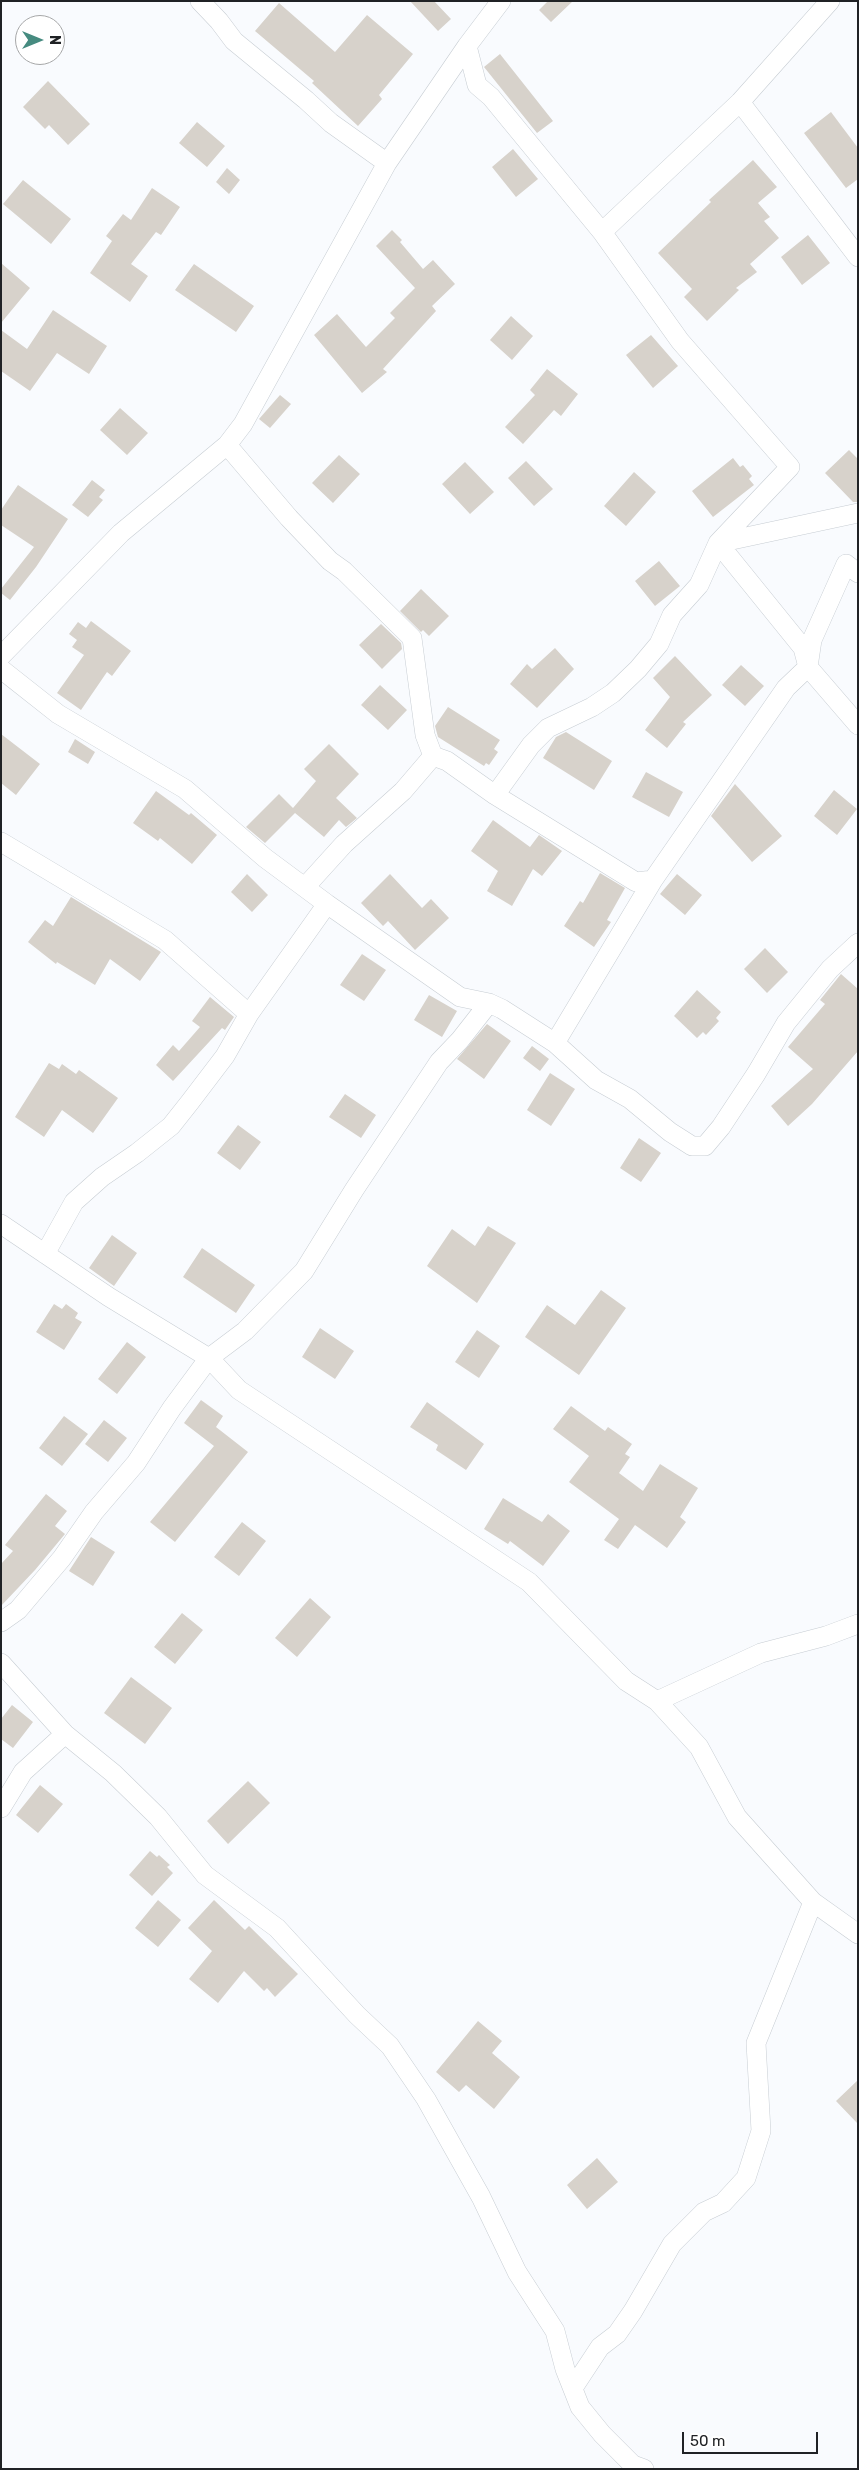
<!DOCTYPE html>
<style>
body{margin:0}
#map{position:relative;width:859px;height:2470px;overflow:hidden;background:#f9fbfe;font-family:Rubik,sans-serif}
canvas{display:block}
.frame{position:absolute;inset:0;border:2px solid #202225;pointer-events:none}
.north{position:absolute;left:15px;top:15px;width:50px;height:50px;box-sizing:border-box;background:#fff;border:1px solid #a6a7a8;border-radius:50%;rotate:90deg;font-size:14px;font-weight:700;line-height:20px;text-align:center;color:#202225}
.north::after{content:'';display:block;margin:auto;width:18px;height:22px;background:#468b80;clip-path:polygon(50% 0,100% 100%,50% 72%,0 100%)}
.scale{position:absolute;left:682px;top:2432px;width:136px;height:22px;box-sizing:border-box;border:2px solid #202225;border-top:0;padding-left:6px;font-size:15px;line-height:18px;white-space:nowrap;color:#202225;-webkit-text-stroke:4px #fff;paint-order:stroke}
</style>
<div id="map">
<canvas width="859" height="2470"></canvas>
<div class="frame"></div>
<div class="north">N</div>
<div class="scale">50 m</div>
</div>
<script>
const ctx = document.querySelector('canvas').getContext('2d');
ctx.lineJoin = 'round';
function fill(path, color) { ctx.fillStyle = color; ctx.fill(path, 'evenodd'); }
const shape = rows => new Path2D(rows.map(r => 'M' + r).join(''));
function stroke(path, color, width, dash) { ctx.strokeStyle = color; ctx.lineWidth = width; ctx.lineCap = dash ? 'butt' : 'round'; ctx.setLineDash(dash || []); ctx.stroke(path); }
const building = shape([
 [410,1,434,1,451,19,438,31],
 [548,1,573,1,551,22,539,10],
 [279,3,335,52,367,15,413,54,379,95,382,99,358,126,312,83,314,81,255,31],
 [500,54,553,121,537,133,484,67],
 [48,81,90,124,68,145,49,125,45,129,23,107],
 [831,112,858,148,858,179,846,188,804,133],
 [197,122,225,146,207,167,179,143],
 [513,149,538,179,516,197,492,167],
 [753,160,777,187,758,203,770,217,764,221,779,238,750,264,757,272,736,288,739,290,707,321,684,297,692,289,658,253,711,202,709,200],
 [227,168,240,180,229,194,216,182],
 [23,180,71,219,51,244,3,204],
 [152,188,180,207,161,235,156,232,131,264,148,276,130,302,90,273,112,241,106,236,123,214,131,220],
 [392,230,402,240,400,242,423,269,433,260,455,284,432,306,436,311,383,369,387,372,362,393,314,335,337,314,366,347,395,318,390,313,415,288,376,246],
 [808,235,830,263,802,285,781,257],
 [1,263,30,288,1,323],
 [194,264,254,306,236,332,175,290],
 [53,310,107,346,89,374,57,353,30,391,1,371,1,330,27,349],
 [511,316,533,336,512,360,490,340],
 [651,335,678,366,653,388,626,355],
 [547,369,578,394,561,416,554,410,523,444,505,427,535,395,530,390],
 [280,395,291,404,270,428,259,419],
 [120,408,148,433,127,455,100,430],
 [849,450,858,459,858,502,853,502,825,473],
 [339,455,360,474,333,503,312,483],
 [733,458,740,467,743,465,752,476,749,479,754,485,713,517,692,491],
 [526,461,553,489,534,506,508,478],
 [465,462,494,492,470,514,442,484],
 [634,472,656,492,626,526,604,506],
 [92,480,105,490,99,497,103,500,88,517,72,505],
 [18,485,68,519,36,567,10,600,1,593,1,589,34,547,1,525,1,510],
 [659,561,680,586,655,606,635,581],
 [421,589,449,616,429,636,423,630,421,632,400,611],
 [91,621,131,651,112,676,107,672,81,710,57,693,84,655,72,647,77,640,69,634,78,622,86,628],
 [381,624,401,643,402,649,382,669,359,645],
 [555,648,574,669,537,708,510,684,527,664,532,669],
 [675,656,712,695,683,722,686,724,667,748,645,730,670,697,653,678],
 [741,665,764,686,745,706,722,685],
 [380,685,407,710,388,730,361,705],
 [448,707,500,740,494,749,498,752,489,765,486,763,484,766,438,737,435,726],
 [566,732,612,761,594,790,543,758,556,737],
 [1,734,40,764,16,795,1,783],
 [75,739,95,752,88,764,68,752],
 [329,744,359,774,336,798,357,818,346,827,339,820,324,837,295,813,265,843,246,827,279,794,293,808,316,781,304,769],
 [646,772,683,792,669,817,632,797],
 [735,784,782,836,752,862,711,816],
 [834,790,857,809,837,835,814,816],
 [156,791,189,815,191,813,217,835,192,864,160,838,158,841,133,823],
 [493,820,530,847,539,835,562,851,542,876,533,869,512,906,487,891,498,871,471,851],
 [600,873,625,888,607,920,611,922,594,947,564,926,580,901,583,903],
 [247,874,268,895,252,912,231,892],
 [390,874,422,908,431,899,449,918,415,950,388,921,383,926,361,903],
 [677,874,702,895,685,915,660,894],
 [71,897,161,952,140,981,110,959,95,985,57,962,56,964,28,942,45,920,53,926],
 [765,948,788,972,767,993,744,969],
 [362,954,386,970,364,1001,340,985],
 [841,974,858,989,858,1051,812,1104,788,1126,771,1106,813,1069,788,1047,825,1004,820,1000],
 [697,990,721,1012,716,1018,719,1021,706,1035,703,1032,697,1038,674,1016],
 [429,995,457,1011,442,1037,414,1020],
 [210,997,234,1017,225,1030,222,1028,173,1081,156,1065,173,1045,179,1051,200,1027,192,1021],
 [487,1024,511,1041,484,1079,457,1059],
 [532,1046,549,1059,540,1071,523,1058],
 [49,1063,59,1069,62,1064,76,1074,79,1070,118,1098,93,1133,62,1110,44,1137,15,1117],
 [550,1073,575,1089,551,1126,527,1110],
 [345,1094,376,1115,361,1138,329,1117],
 [238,1125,261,1142,240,1170,217,1153],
 [639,1138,661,1153,641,1182,620,1168],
 [488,1226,516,1243,477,1303,427,1266,452,1229,475,1246],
 [112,1235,137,1253,114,1286,89,1268],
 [202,1248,255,1285,236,1313,183,1277],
 [601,1290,626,1308,579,1375,525,1337,547,1305,575,1325],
 [54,1304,62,1309,66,1304,78,1313,75,1318,82,1322,64,1350,36,1332],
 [320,1328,354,1351,335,1379,302,1357],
 [477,1330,500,1346,479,1378,455,1362],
 [127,1342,146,1357,117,1394,98,1379],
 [201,1400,223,1416,216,1427,248,1452,175,1542,150,1522,214,1446,184,1423],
 [427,1402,484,1444,466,1470,436,1450,438,1445,410,1427],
 [571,1406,605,1431,608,1427,632,1444,625,1454,630,1457,619,1473,643,1491,660,1464,698,1488,680,1517,686,1522,667,1548,635,1525,618,1549,604,1540,619,1519,569,1482,589,1456,553,1429],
 [64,1416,88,1434,62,1466,39,1448],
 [104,1420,127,1438,108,1462,85,1444],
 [46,1494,67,1511,55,1526,65,1534,35,1570,1,1606,1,1564,13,1551,5,1545],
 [503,1498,542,1522,548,1514,570,1531,543,1566,510,1541,508,1544,484,1529],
 [242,1522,266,1541,239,1576,214,1557],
 [91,1537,115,1552,93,1586,69,1571],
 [310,1598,331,1617,297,1657,275,1638],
 [182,1613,203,1630,175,1664,154,1647],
 [131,1677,172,1708,145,1744,104,1713],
 [12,1705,33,1722,13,1748,1,1739,1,1719],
 [248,1781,270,1803,228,1844,207,1821],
 [40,1785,63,1804,38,1833,16,1815],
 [150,1851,157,1857,159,1855,170,1865,167,1867,173,1873,152,1896,129,1875],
 [158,1900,181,1920,158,1947,135,1928],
 [214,1900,245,1930,249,1926,298,1974,275,1997,267,1988,264,1991,244,1971,218,2003,189,1979,212,1951,188,1928],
 [478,2021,502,2041,492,2053,520,2077,494,2109,466,2085,459,2092,436,2072],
 [858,2080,858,2124,836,2101],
 [597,2158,618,2182,587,2209,567,2185]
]);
const street = shape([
 [200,1,219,21,234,41,306,100,331,123,387,163],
 [467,46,477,85,491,97,602,232,680,341,790,467,718,543,699,585,672,615,659,644,638,669,613,693,592,707,548,728,531,745,495,795],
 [740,102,858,257],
 [602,232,740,102,830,1],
 [227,445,289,518,330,561,344,571,412,638,425,735,433,756,447,761,495,795,636,882,653,880],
 [718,543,803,648,808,667,858,725],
 [718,543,858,513],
 [1,656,121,533,227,445,243,424,387,163,467,46,501,1],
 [1,669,58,714,185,789,265,858,327,904,460,997,489,1003,502,1009,555,1043,596,1080,630,1099,670,1132,692,1146,705,1146,721,1127,756,1074,786,1023,830,969,858,943],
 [1,842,165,940,249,1014],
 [305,887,344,844,403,791,433,756],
 [555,1043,653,880,786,688,808,667,812,640,846,564,858,573],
 [1,1224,109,1297,209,1358,239,1390,529,1582,626,1681,657,1701,699,1747,737,1817,813,1902,858,1934],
 [45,1254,74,1202,102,1177,137,1153,171,1126,190,1102,225,1056,249,1014,327,904],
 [1,1622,18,1610,62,1558,94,1512,136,1463,172,1408,209,1358,245,1331,304,1271,354,1190,439,1062,460,1040,489,1003],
 [1,1663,65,1734,113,1773,158,1817,205,1875,277,1928,357,2015,390,2046,426,2099,481,2197,517,2272,555,2331,565,2369,580,2407,602,2434,633,2465,644,2469],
 [657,1701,761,1653,826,1636,858,1624],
 [1,1808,23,1772,65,1734],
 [573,2388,600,2347,617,2334,633,2311,672,2244,704,2212,723,2203,746,2178,761,2131,756,2043,813,1902]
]);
fill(building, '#d7d2cb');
stroke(street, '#c7cdd3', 20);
stroke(street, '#fff', 19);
</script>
